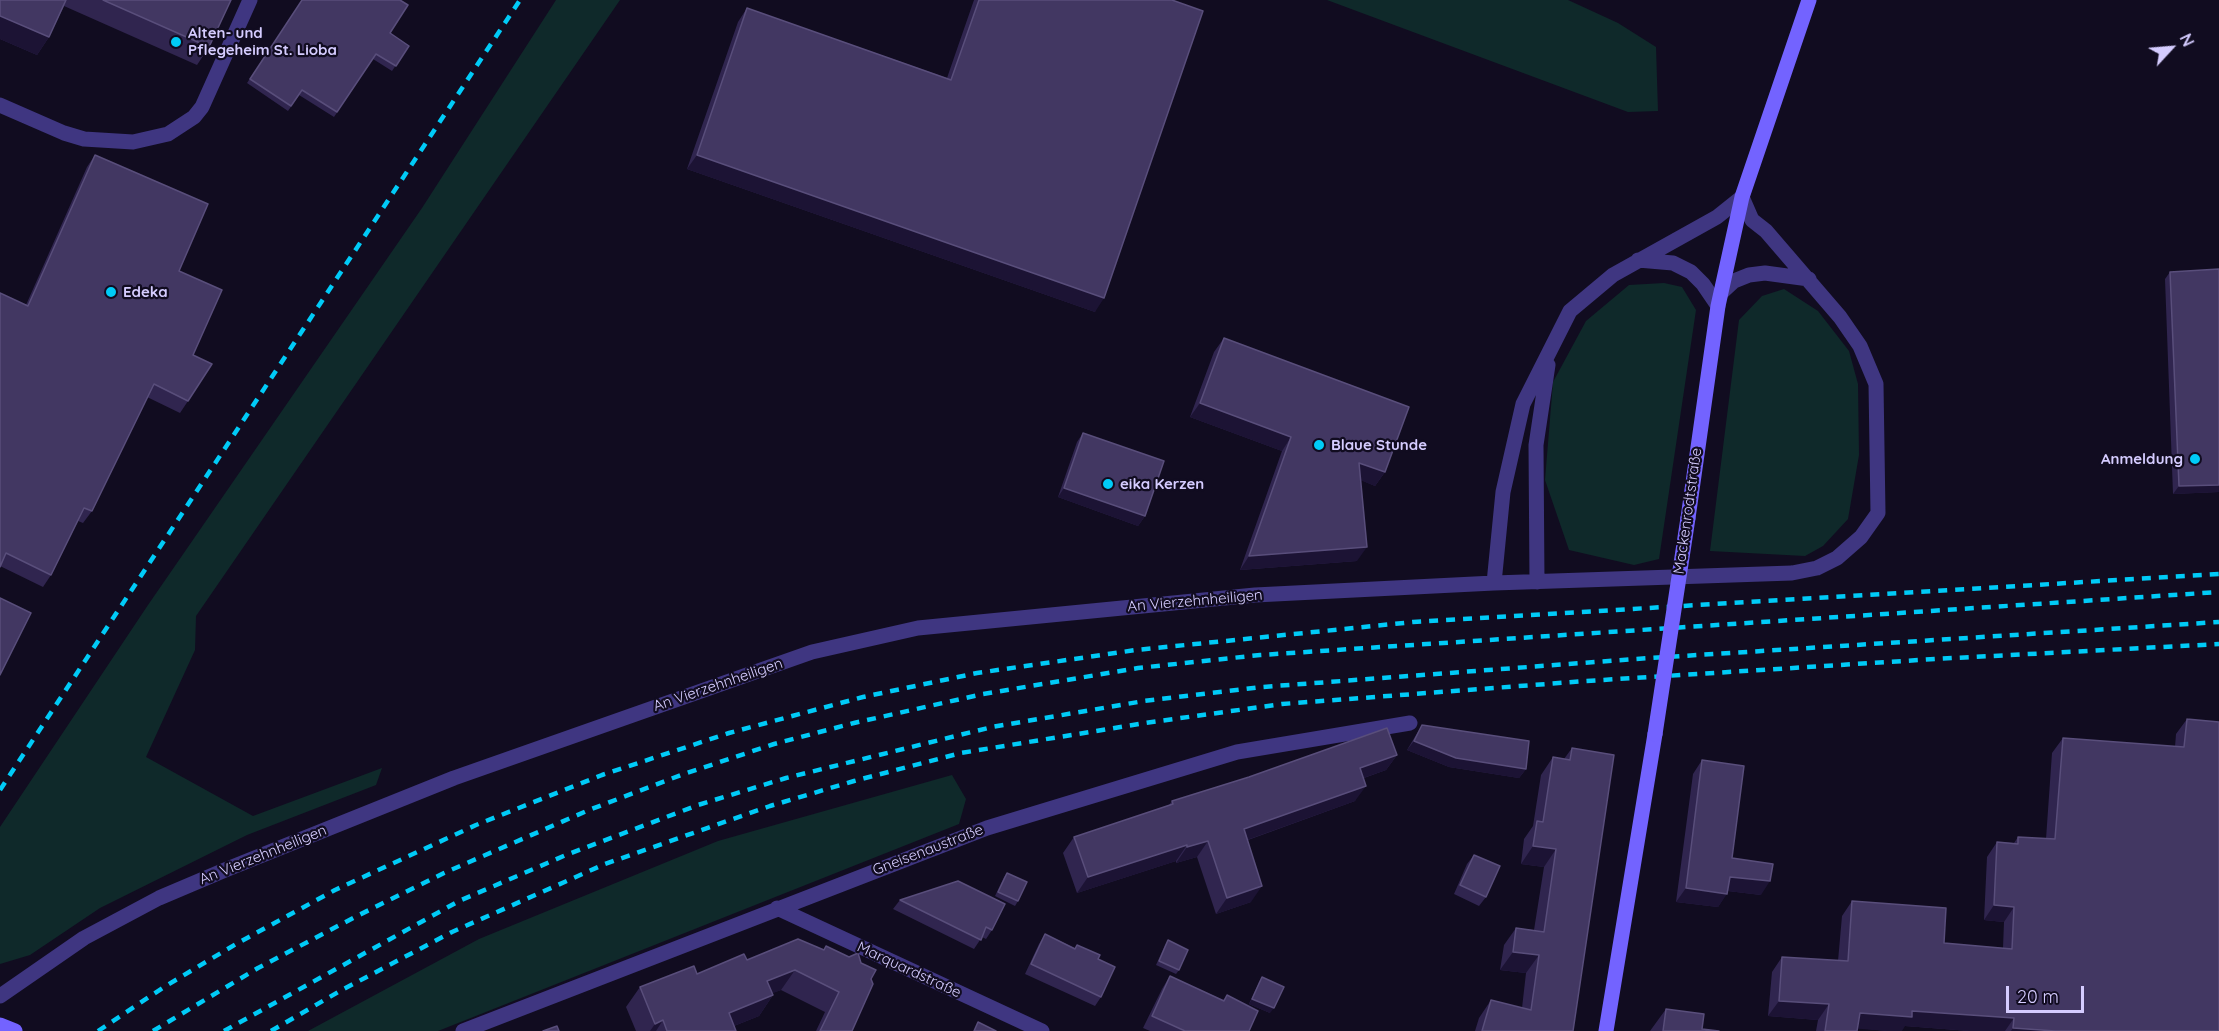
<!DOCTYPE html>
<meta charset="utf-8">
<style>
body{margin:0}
#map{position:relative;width:2219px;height:1031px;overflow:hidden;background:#110c20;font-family:Quicksand,sans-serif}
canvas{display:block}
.north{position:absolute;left:2141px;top:18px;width:60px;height:60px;-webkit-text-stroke:4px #110c20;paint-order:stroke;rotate:64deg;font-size:16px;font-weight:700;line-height:24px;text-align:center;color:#d5ccff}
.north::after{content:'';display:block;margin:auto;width:21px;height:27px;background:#d5ccff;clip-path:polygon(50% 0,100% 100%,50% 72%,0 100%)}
.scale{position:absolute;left:2006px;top:986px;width:78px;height:27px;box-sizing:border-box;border:3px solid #d5ccff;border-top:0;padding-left:8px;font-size:18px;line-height:21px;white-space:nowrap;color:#d5ccff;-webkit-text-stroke:4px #110c20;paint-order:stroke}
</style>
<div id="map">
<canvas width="2219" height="1031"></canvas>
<div class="north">N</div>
<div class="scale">20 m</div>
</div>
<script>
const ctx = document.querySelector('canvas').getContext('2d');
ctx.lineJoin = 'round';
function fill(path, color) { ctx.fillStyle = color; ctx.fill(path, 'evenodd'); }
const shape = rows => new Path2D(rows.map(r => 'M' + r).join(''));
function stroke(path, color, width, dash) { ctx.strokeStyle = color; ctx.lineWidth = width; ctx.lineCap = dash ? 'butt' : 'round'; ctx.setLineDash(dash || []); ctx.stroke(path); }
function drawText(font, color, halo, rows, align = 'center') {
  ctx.font = font + ' Quicksand,sans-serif'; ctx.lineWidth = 4.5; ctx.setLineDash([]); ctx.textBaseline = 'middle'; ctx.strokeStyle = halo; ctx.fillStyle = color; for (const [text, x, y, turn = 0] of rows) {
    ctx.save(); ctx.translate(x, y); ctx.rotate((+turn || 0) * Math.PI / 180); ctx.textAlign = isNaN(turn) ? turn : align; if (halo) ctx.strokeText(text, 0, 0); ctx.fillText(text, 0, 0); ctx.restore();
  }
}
const green = shape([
 [556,0,620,0,196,616,195,650,146,757,253,816,382,768,376,785,247,835,100,908,30,955,0,964,0,827,148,605,422,208],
 [1327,0,1568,0,1618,23,1656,47,1658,111,1628,112],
 [1664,283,1682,287,1696,310,1659,559,1634,565,1569,550,1545,480,1553,382,1586,321,1629,285],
 [1784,289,1818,311,1849,351,1858,384,1859,455,1848,519,1823,546,1805,556,1710,551,1739,320,1762,296],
 [952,775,966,799,959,824,438,1031,308,1031,479,939,718,841]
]);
const street = shape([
 [0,105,64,133,84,139,133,142,168,134,194,117,202,107,250,0],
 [1638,260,1673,263,1691,272,1703,284,1718,306],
 [1721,293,1734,281,1749,275,1765,273,1809,279],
 [1537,582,1536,445,1548,365],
 [777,908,1042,1031],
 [0,996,84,938,159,898,225,870,454,778,812,652,918,628,1255,595,1494,583,1792,573,1817,568,1837,558,1861,537,1878,513,1876,384,1860,346,1840,317,1766,231,1752,220,1742,197,1717,217,1613,275,1570,311,1523,404,1503,492,1494,583],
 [463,1031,987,828,1237,752,1410,723]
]);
const secondary = shape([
 [1688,518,1718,306,1742,197,1809,0],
 [0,1025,15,1031],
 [1606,1031,1655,734]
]);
const rail = shape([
 [0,790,520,0],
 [98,1031,164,987,236,944,335,890,476,825,602,775,729,733,863,697,977,673,1136,650,1413,622,2219,574],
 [153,1031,258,968,355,917,444,873,589,810,681,775,774,744,854,723,983,694,1138,668,1260,655,2219,592],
 [224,1031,459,901,566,855,698,805,786,778,992,727,1144,701,1262,687,1635,659,2219,622],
 [271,1031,340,991,452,932,605,864,770,806,854,781,961,753,1145,723,1282,704,1586,681,1935,659,2219,644]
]);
const secondaryBridge = shape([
 [1655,734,1688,518]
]);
const wall = shape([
 [0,0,231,0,209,47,197,65,64,6,49,37,37,55,0,39],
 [302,0,390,33,409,46,392,71,373,59,334,117,299,95,288,111,247,83],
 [974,0,1172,0,1095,312,687,169,738,22,747,8,947,78],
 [95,155,179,271,193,355,188,401,180,413,147,397,92,511,83,523,78,521,51,575,43,587,0,566,26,305,87,167],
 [2170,272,2219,492,2173,494,2165,279],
 [1224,338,1385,472,1375,486,1361,480,1357,561,1240,570,1282,451,1190,417,1214,352],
 [1083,433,1145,516,1138,526,1058,497,1077,442],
 [2187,719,2219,1031,1970,1031,1905,1026,1888,1031,1857,1028,1857,1031,1816,1031,1818,1020,1768,1016,1772,972,1782,957,1838,961,1842,916,1852,901,1944,943,2003,948,2004,922,1984,920,1987,857,1997,842,2014,843,2018,837,2046,839,2052,753,2063,738,2175,747,2176,734],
 [1422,725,1526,769,1519,778,1449,767,1407,750],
 [1572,748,1573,1031,1475,1031,1479,1018,1491,1000,1522,1008,1526,973,1500,970,1504,945,1516,928,1534,930,1544,867,1521,864,1524,839,1533,826,1541,775,1553,757,1564,759],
 [1397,755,1386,770,1364,778,1355,801,1248,840,1251,902,1216,914,1197,857,1176,863,1176,861,1077,893,1063,853,1074,837,1169,805,1172,801],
 [1702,760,1732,858,1761,895,1728,891,1718,907,1676,902,1693,774],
 [1474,855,1486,897,1479,906,1454,894,1467,864],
 [1007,873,1018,901,1015,906,995,896,1004,877],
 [958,881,992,930,986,939,982,937,974,949,893,909,900,900],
 [1045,934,1075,948,1077,945,1098,959,1101,997,1095,1006,1025,974,1039,944],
 [1168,940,1179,970,1176,974,1156,965,1165,945],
 [826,946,861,963,871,979,852,1031,816,1031,825,1012,781,990,772,993,773,995,759,1016,734,1026,736,1031,636,1031,626,1007,640,987,697,974,747,960,823,950],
 [1170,976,1223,1000,1227,995,1249,1031,1150,1031,1143,1028,1162,989],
 [1262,977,1270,1013,1249,1004,1259,982],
 [1666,1009,1663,1031,1650,1031]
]);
const shadedWall = shape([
 [0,16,49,37,37,55,0,39],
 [697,155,1104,298,1095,312,687,169],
 [1200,403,1291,437,1282,451,1190,417],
 [1359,463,1385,472,1375,486,1350,476],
 [2219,485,2219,492,2173,494,2179,486],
 [1064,488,1145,516,1138,526,1058,497],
 [1367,547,1357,561,1240,570,1249,556],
 [1414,741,1526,769,1519,778,1449,767,1407,750],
 [1397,755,1386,770,1349,783,1360,768],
 [1366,786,1355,801,1233,845,1244,829],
 [1208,841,1197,857,1176,863,1187,847],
 [1187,845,1176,861,1077,893,1088,877],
 [1533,846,1556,849,1544,867,1521,864],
 [1730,877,1770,881,1761,895,1720,890],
 [1262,886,1251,902,1216,914,1227,898],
 [1686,888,1727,894,1718,907,1676,902],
 [1994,905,2014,907,2004,922,1984,920],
 [1513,952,1539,955,1526,973,1500,970],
 [795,970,781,990,753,1001,767,981],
 [773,995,759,1016,721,1031,729,1013],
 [1252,999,1274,1008,1270,1013,1249,1004],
 [1779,1001,1829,1004,1818,1020,1768,1016],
 [1912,1011,2014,1018,2005,1031,1970,1031,1905,1026,1902,1031,1888,1031,1849,1028,1860,1013],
 [663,1020,656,1031,650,1031,655,1024],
 [2013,1028,2055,1031,2011,1031]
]);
const building = shape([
 [0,0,66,0,49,37,0,16,0,0],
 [103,0,231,0,209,47,103,0],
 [302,0,400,0,408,5,390,33,409,46,396,66,376,54,337,112,302,90,291,106,250,79,302,0],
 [979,0,1172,0,1203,11,1104,298,697,155,747,8,951,80,979,0],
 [95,155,208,204,179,271,222,290,193,355,212,364,188,401,154,384,92,511,84,508,51,575,6,553,0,567,0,293,28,306,95,155],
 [2219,269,2219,485,2179,486,2170,272,2219,269],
 [1224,338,1409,407,1385,472,1359,463,1367,547,1249,556,1291,437,1200,403,1224,338],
 [1083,433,1164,461,1145,516,1064,488,1083,433],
 [0,598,31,613,0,675,0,598],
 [2187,719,2219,722,2219,1031,2055,1031,2013,1028,2014,1018,1912,1011,1912,1017,1860,1013,1857,1031,1825,1031,1829,1004,1779,1001,1782,957,1848,961,1852,901,1946,908,1944,943,2012,949,2014,907,1994,905,1997,842,2018,844,2018,837,2055,839,2063,738,2184,747,2187,719],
 [1422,725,1529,741,1526,769,1456,758,1414,741,1422,725],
 [1387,728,1397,755,1360,768,1366,786,1244,829,1262,886,1227,898,1208,841,1187,847,1187,845,1088,877,1074,837,1173,804,1172,801,1249,777,1387,728],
 [1572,748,1614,755,1573,1031,1482,1031,1491,1000,1531,1010,1539,955,1513,952,1516,928,1544,932,1556,849,1533,846,1537,821,1543,822,1553,757,1570,760,1572,748],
 [1702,760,1744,766,1732,858,1773,864,1770,881,1730,877,1727,894,1686,888,1702,760],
 [1474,855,1500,866,1486,897,1460,885,1474,855],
 [1007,873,1027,882,1018,901,998,892,1007,873],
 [958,881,1005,904,992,930,986,927,981,940,900,900,958,881],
 [1045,934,1075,949,1077,945,1100,955,1098,959,1115,967,1101,997,1031,964,1045,934],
 [798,939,824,950,826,946,849,957,858,953,861,963,876,970,871,979,873,984,852,1031,820,1031,839,992,795,970,767,981,773,995,729,1013,736,1031,667,1031,663,1020,655,1024,640,987,694,966,697,974,744,954,747,960,798,939],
 [1168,940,1188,950,1179,970,1159,961,1168,940],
 [1170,976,1224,1001,1227,995,1258,1011,1249,1031,1185,1031,1152,1016,1170,976],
 [1262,977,1284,987,1274,1008,1252,999,1262,977],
 [1666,1009,1704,1014,1702,1029,1719,1031,1663,1031,1666,1009],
 [978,1022,996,1031,974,1031,978,1022],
 [557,1026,559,1031,543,1031,557,1026]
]);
const markers = [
 [176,42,6,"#00cbf7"],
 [111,292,6,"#00cbf7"],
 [1319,445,6,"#00cbf7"],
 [2195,459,6,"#00cbf7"],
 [1108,484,6,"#00cbf7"]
];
const poiNames = [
 ["Alten- und",188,33],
 ["Pflegeheim St. Lioba",188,50],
 ["Edeka",123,292],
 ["Blaue Stunde",1331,445],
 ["Anmeldung",2183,459,"right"],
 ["eika Kerzen",1120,484]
];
const streetNames = [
 ["Mackenrodtstraße",1688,511,-82],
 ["An Vierzehnheiligen",1195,601,-5],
 ["An Vierzehnheiligen",718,685,-19],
 ["Gneisenaustraße",928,850,-21],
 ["An Vierzehnheiligen",263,855,-22],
 ["Marquardstraße",909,970,25]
];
fill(green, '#0f292a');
stroke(street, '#3f3681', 15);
stroke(secondary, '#7363ff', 15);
stroke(rail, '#00cbf7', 4.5, [9, 8]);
stroke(secondaryBridge, '#7363ff', 15);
fill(wall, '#30254f');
fill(shadedWall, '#1c1334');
fill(building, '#423762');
stroke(building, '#594e7b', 1.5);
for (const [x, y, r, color] of markers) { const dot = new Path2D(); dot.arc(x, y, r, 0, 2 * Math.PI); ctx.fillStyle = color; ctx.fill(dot); stroke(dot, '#110c20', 2); }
drawText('bold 15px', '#d5ccff', '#110c20', poiNames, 'left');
drawText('15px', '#d5ccff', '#110c20', streetNames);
</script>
